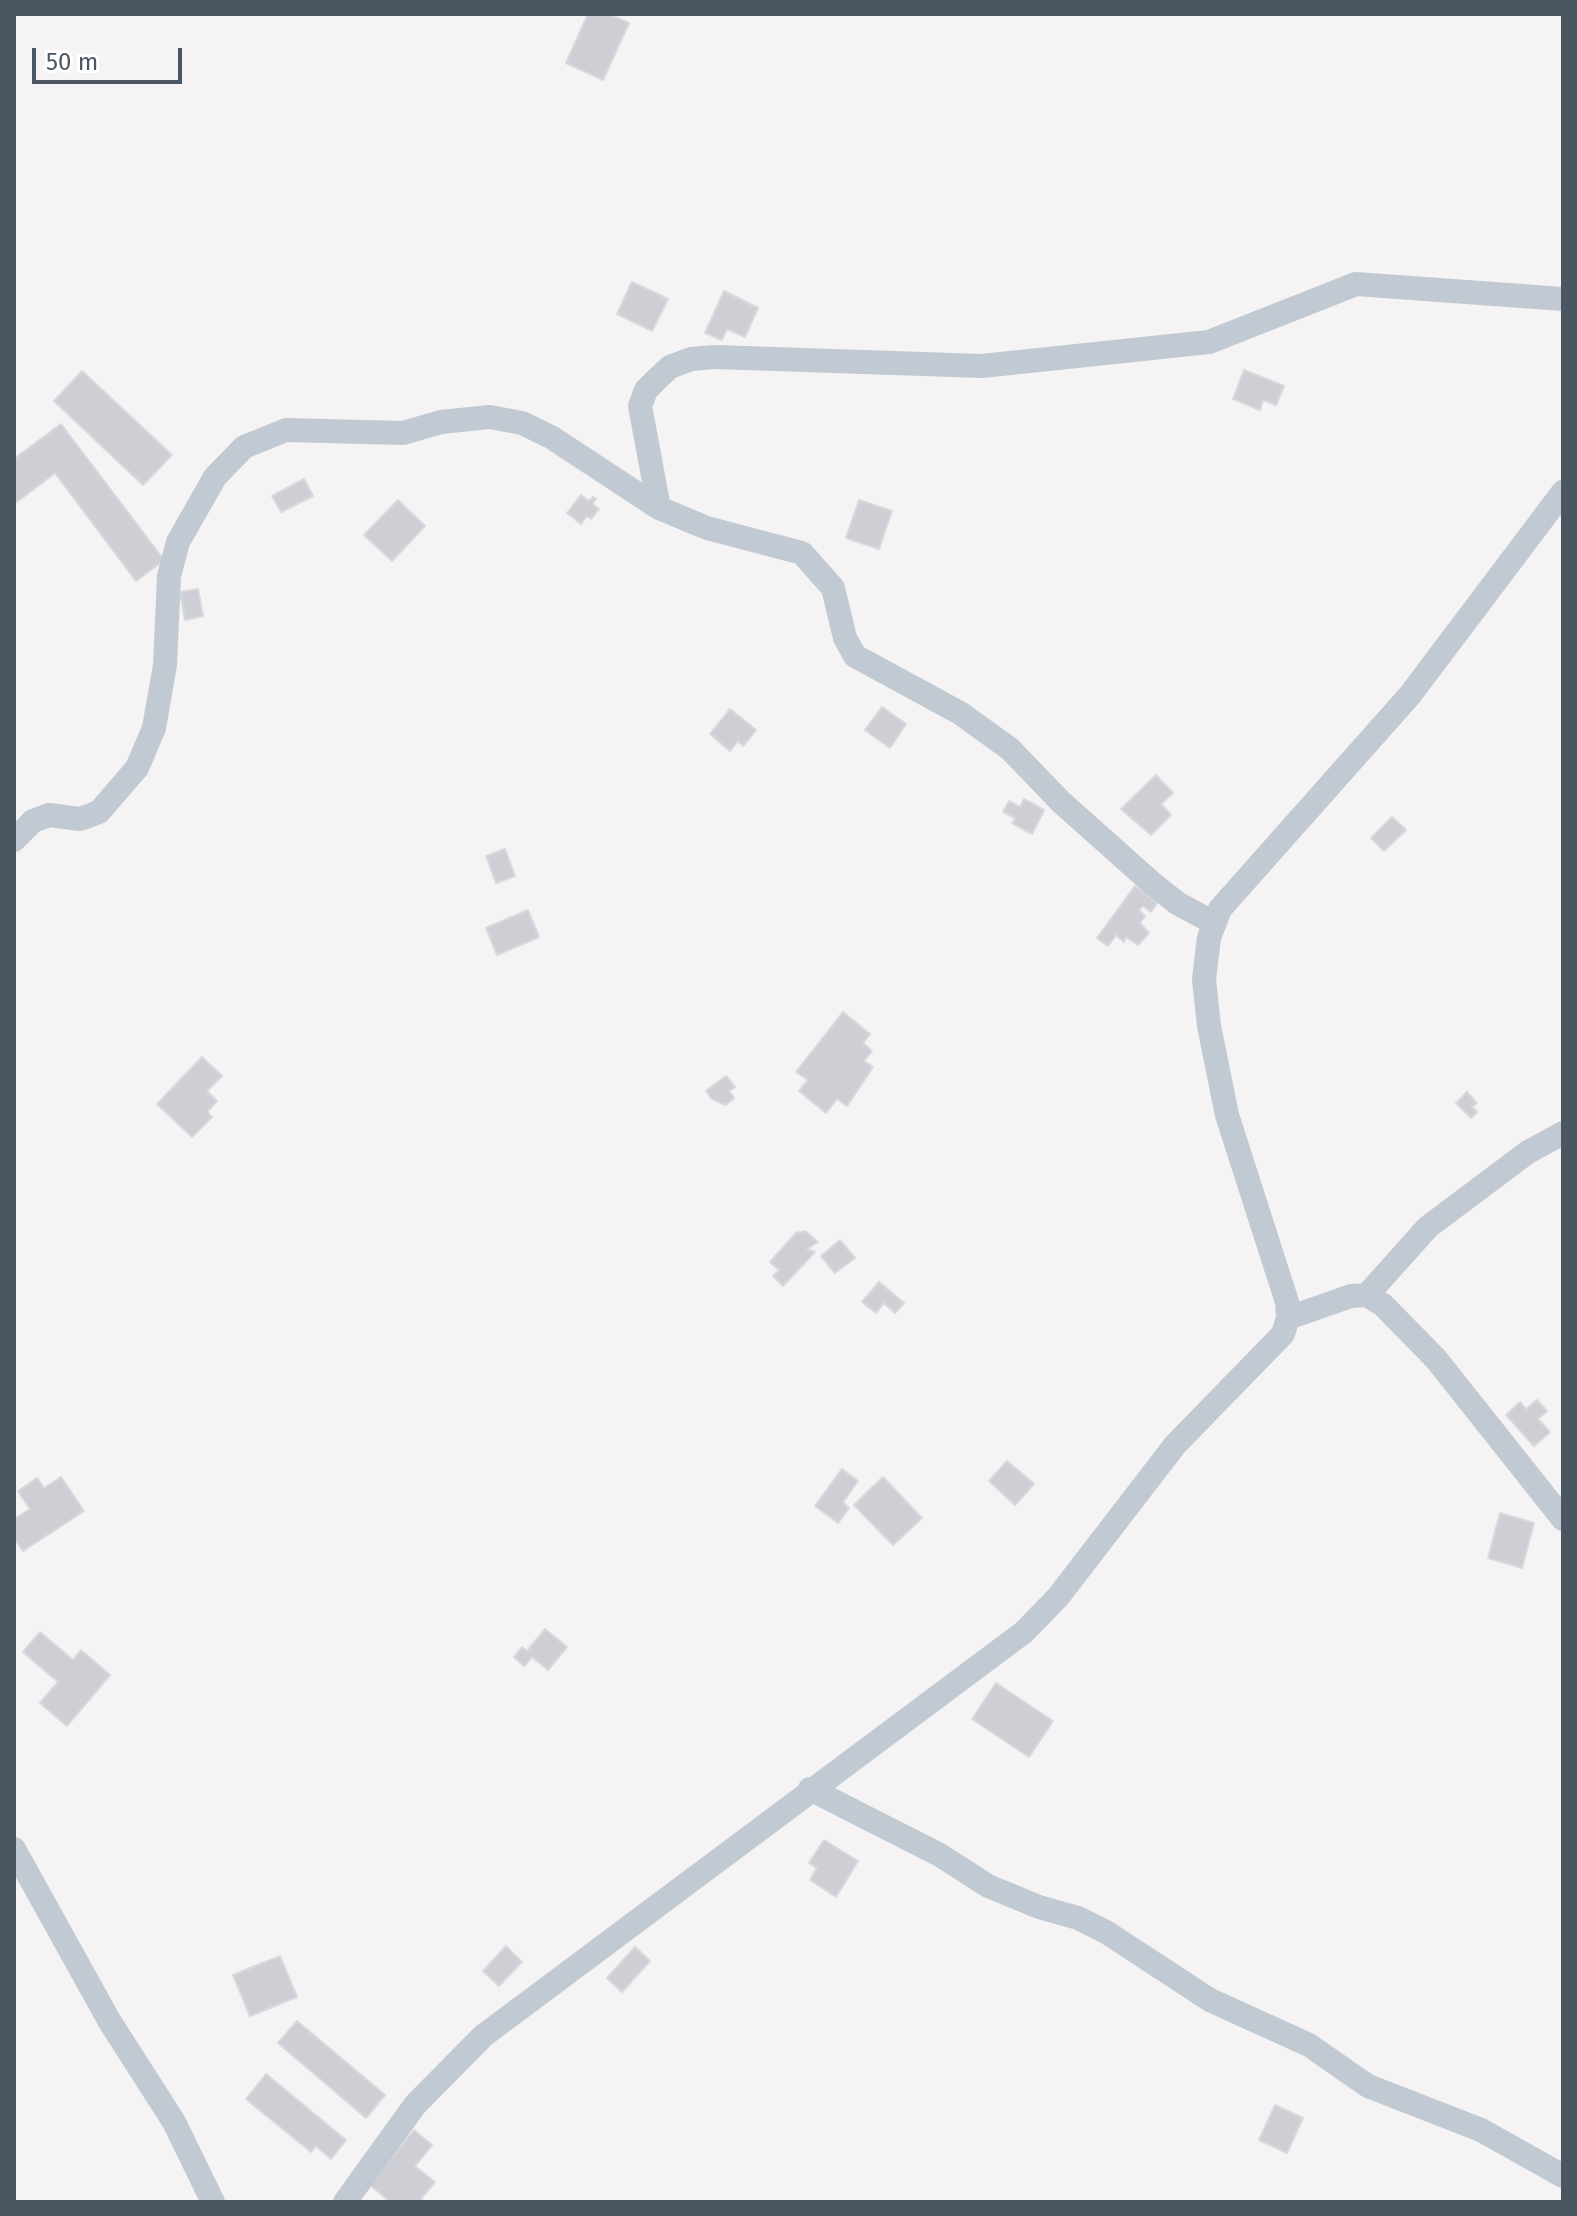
<!DOCTYPE html>
<style>
body{margin:0}
#map{position:relative;width:1577px;height:2216px;overflow:hidden;background:#f5f3f3;font-family:"Fira Sans",sans-serif}
canvas{display:block}
.frame{position:absolute;inset:0;border:16px solid #4a5661;pointer-events:none}
.scale{position:absolute;left:32px;top:48px;width:150px;height:36px;box-sizing:border-box;border:4px solid #4a5661;border-top:0;padding-left:10px;font-size:24px;line-height:28px;white-space:nowrap;color:#4a5661;-webkit-text-stroke:6px #fff;paint-order:stroke}
</style>
<div id="map">
<canvas width="1577" height="2216"></canvas>
<div class="frame"></div>
<div class="scale">50 m</div>
</div>
<script>
const ctx = document.querySelector('canvas').getContext('2d');
ctx.lineJoin = 'round';
function fill(path, color) { ctx.fillStyle = color; ctx.fill(path, 'evenodd'); }
const shape = rows => new Path2D(rows.map(r => 'M' + r).join(''));
function stroke(path, color, width, dash) { ctx.strokeStyle = color; ctx.lineWidth = width; ctx.lineCap = dash ? 'butt' : 'round'; ctx.setLineDash(dash || []); ctx.stroke(path); }
const building = shape([
 [588,14,608,14,629,23,603,80,566,63,588,14],
 [632,282,668,299,652,331,617,314,632,282],
 [724,291,758,308,745,337,727,329,722,340,705,333,724,291],
 [1244,370,1284,386,1276,405,1263,400,1260,410,1233,399,1244,370],
 [82,371,172,455,143,485,54,401,82,371],
 [61,424,164,560,136,581,55,473,14,504,14,459,61,424],
 [304,479,313,496,281,512,272,496,304,479],
 [581,495,589,501,593,497,596,499,592,504,599,509,591,519,587,516,581,524,567,513,581,495],
 [398,500,425,526,392,561,364,535,398,500],
 [859,500,892,511,879,549,846,538,859,500],
 [198,589,203,616,185,620,180,592,198,589],
 [882,707,906,724,890,748,865,730,882,707],
 [730,709,756,730,743,746,738,741,730,751,710,734,730,709],
 [1156,775,1173,793,1161,804,1171,815,1151,835,1121,809,1156,775],
 [1024,799,1044,810,1032,834,1012,823,1015,818,1003,812,1009,801,1020,807,1024,799],
 [1392,817,1406,830,1384,851,1371,838,1392,817],
 [505,849,515,876,496,883,486,856,505,849],
 [1135,886,1157,903,1151,912,1143,906,1139,910,1145,916,1140,923,1149,933,1138,945,1126,937,1124,942,1116,935,1108,946,1097,938,1135,886],
 [528,910,539,937,497,955,486,928,528,910],
 [843,1012,870,1034,863,1043,872,1051,864,1061,873,1067,847,1106,837,1099,826,1113,799,1091,808,1080,796,1072,843,1012],
 [202,1057,222,1076,207,1091,217,1101,207,1112,212,1117,192,1137,157,1104,202,1057],
 [726,1076,735,1087,729,1091,734,1098,726,1105,712,1099,706,1091,726,1076],
 [1467,1092,1477,1103,1472,1107,1477,1112,1471,1118,1456,1103,1467,1092],
 [805,1231,818,1242,807,1249,815,1252,783,1286,773,1276,779,1270,770,1262,796,1233,805,1231],
 [840,1240,855,1258,835,1273,821,1256,840,1240],
 [879,1282,904,1303,895,1313,884,1303,876,1313,862,1302,879,1282],
 [1537,1400,1547,1411,1538,1419,1550,1432,1534,1446,1506,1415,1520,1402,1526,1409,1537,1400],
 [1007,1461,1034,1484,1015,1505,989,1481,1007,1461],
 [842,1469,858,1481,843,1502,849,1508,838,1523,815,1506,842,1469],
 [61,1477,84,1511,23,1551,14,1538,14,1519,30,1509,18,1491,37,1478,44,1488,61,1477],
 [883,1477,922,1518,893,1545,854,1505,883,1477],
 [1500,1513,1534,1523,1522,1568,1488,1558,1500,1513],
 [545,1629,567,1647,548,1670,532,1657,524,1666,514,1657,522,1647,527,1651,545,1629],
 [40,1632,73,1660,81,1650,110,1675,67,1726,40,1703,58,1682,23,1652,40,1632],
 [996,1683,1053,1721,1029,1757,972,1719,996,1683],
 [824,1840,858,1861,836,1897,810,1880,817,1868,809,1863,824,1840],
 [506,1946,522,1962,499,1986,483,1971,506,1946],
 [635,1947,650,1961,622,1992,607,1978,635,1947],
 [280,1956,297,1997,250,2016,233,1975,280,1956],
 [297,2021,385,2095,366,2118,278,2043,297,2021],
 [266,2074,346,2140,331,2159,316,2146,311,2152,246,2099,266,2074],
 [1275,2105,1303,2118,1287,2153,1259,2140,1275,2105],
 [414,2130,432,2145,415,2166,435,2182,421,2199,425,2202,390,2202,370,2185,414,2130]
]);
const minor = shape([
 [659,508,640,406,646,390,657,379,670,367,691,359,715,357,982,366,1209,342,1356,284,1563,299],
 [14,840,33,821,49,815,80,819,99,812,137,768,154,728,165,665,169,576,178,542,215,477,244,447,286,430,403,433,441,422,490,417,522,423,551,437,659,508,707,528,802,553,833,588,845,638,855,656,960,713,1010,749,1061,802,1153,884,1177,903,1214,923],
 [1367,1295,1428,1227,1528,1152,1563,1133],
 [1288,1318,1351,1296,1367,1295,1383,1305,1436,1359,1563,1519],
 [810,1789,940,1855,988,1886,1039,1907,1078,1918,1106,1932,1210,2000,1309,2045,1368,2086,1481,2130,1563,2176],
 [14,1849,110,2022,174,2122,213,2202],
 [345,2202,415,2105,483,2036,1024,1632,1058,1597,1175,1445,1283,1334,1288,1318,1287,1302,1227,1115,1209,1026,1204,979,1209,938,1220,909,1410,695,1563,492]
]);
fill(building, '#cdcfd5');
stroke(building, '#d7d9de', 2);
stroke(minor, '#c1cad2', 24);
</script>
